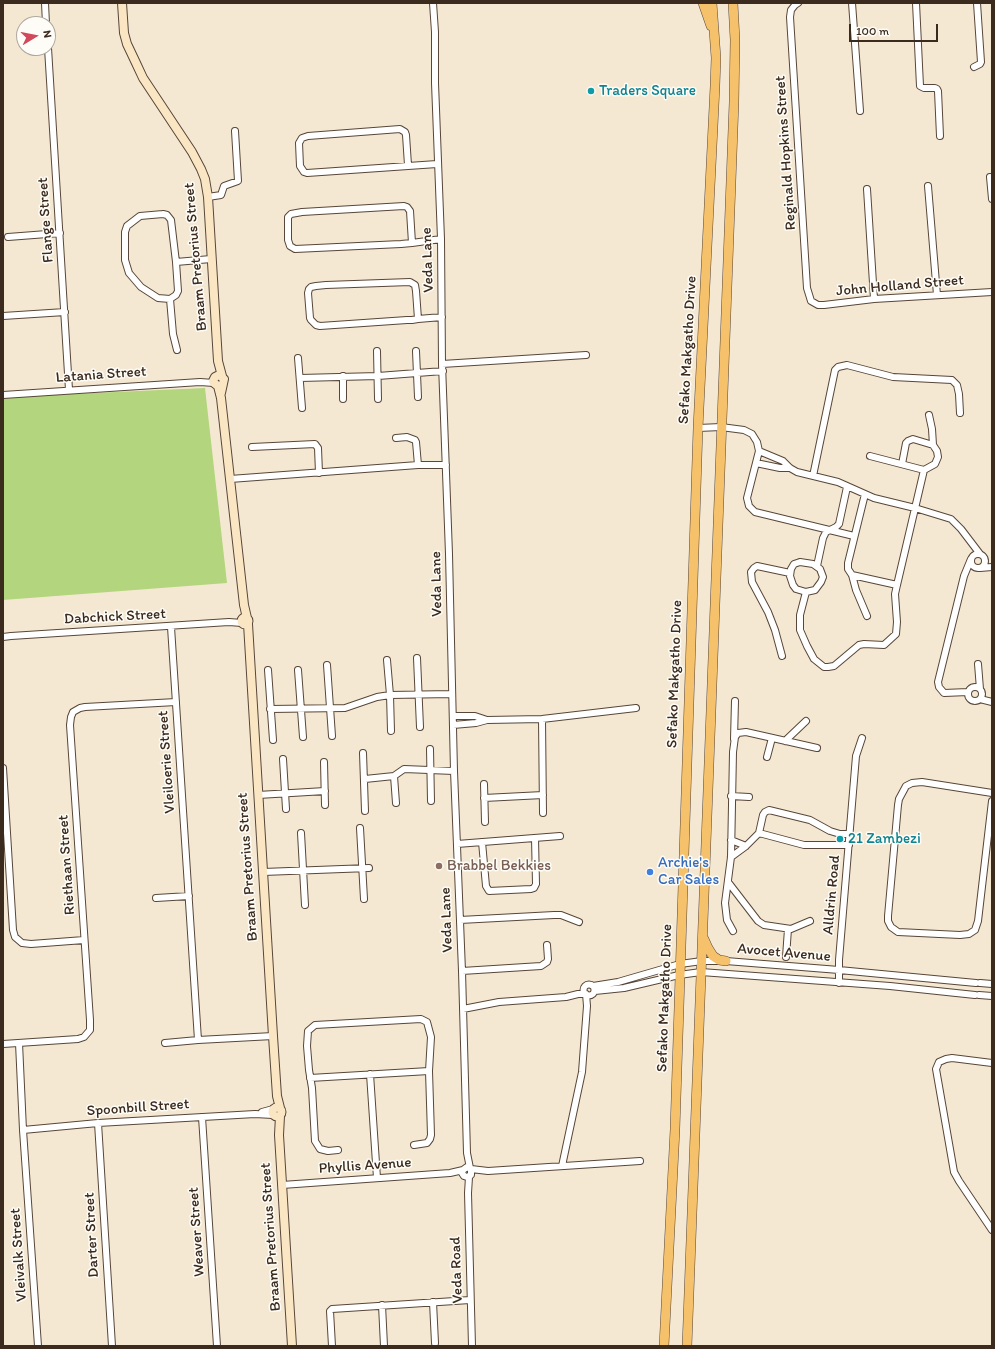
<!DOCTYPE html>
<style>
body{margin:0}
#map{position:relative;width:995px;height:1349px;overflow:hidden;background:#f5e8d2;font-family:Itim,sans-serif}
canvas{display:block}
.frame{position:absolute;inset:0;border:4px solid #3b2a1e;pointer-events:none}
.north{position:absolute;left:16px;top:16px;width:40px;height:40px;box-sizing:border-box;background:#fdfcf7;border:1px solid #afa8a0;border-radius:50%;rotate:80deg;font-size:11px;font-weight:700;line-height:16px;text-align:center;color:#3b2a1e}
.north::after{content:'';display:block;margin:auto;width:14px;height:18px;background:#d1495b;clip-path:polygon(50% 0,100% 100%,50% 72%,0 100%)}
.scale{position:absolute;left:849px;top:24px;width:89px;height:18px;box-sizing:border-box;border:2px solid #3b2a1e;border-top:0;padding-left:5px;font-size:12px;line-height:14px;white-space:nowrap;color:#3b2a1e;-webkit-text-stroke:3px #fdfcf7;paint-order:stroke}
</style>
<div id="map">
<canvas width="995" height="1349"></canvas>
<div class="frame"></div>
<div class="north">N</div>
<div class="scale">100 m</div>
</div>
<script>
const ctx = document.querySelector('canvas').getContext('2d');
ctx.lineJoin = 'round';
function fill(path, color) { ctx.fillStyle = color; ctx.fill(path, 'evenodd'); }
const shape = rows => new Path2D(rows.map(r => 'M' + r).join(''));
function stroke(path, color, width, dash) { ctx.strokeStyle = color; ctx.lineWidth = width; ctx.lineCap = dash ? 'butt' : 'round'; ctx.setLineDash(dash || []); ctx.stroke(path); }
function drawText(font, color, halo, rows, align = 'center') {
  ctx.font = font + ' Itim,sans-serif'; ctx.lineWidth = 3; ctx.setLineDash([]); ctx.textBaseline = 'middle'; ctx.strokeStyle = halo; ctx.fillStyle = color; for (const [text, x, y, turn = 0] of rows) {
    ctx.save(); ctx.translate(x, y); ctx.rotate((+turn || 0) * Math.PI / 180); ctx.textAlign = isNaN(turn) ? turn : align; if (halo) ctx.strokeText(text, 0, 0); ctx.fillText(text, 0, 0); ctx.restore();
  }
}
const green = shape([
 [205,388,227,583,3,600,3,397]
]);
const street = shape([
 [45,3,46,24],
 [433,3,435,32,435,83,441,239,442,364,449,554,454,771,462,971,467,1153,470,1168],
 [798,3,795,5,791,10,790,17,807,288,811,301,818,305,824,305,874,299,992,292],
 [852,3,860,111],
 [916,3,920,86,924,88,935,88,937,89,938,91,940,136],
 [48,48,69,390],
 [974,67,980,64,981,62,977,3],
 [408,165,406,135,405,132,400,129,308,136,302,138,299,143,300,166,304,172,307,173,437,164],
 [990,177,992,199],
 [928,186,937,295],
 [867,189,874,299],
 [208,197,221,195,224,186,238,181,235,131],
 [163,214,167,215,171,220,176,262,178,291,176,295,170,299,158,298,141,287,129,273,125,260,125,232,127,226,140,216,163,214],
 [8,237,60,233],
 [412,243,410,211,407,207,404,206,302,212,291,214,288,217,288,240,290,246,295,249,401,244,412,243,441,239],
 [176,262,211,259],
 [170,299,173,334,177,350],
 [3,316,65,312],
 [418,319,416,291,415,285,410,282,326,285,316,286,311,287,309,289,308,293,310,318,311,320,316,325,320,326,407,320,412,320,418,319,442,317],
 [377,351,378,399],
 [416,351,418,397],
 [298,358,302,408],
 [442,364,586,355],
 [300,378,378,376,443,371],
 [3,395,200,382,214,383],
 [343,399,343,376],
 [698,428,721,427,744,430,752,434,757,442,759,451,747,498,749,506,755,512,854,536],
 [396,438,407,437,415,440,416,442,418,465],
 [252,447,315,444,318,448,319,473],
 [759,451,783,461,790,468,797,472,838,482,874,498,915,508,951,519,961,529,980,554],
 [870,456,924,470],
 [756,463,780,468,790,468],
 [902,464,906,443,908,441,913,439,933,445],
 [813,476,835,370,838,367,847,365,893,377,952,380,957,385,959,394,960,413],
 [230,479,418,465,446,465],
 [865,494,848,563,848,569,852,575,856,590,867,616],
 '971 561a7 7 0 1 1 14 0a7 7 0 1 1-14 0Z',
 [800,562,813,564,820,569,823,577,821,582,815,590,806,592,796,589,793,585,790,576,791,569,794,564,800,562],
 [817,566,823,538,826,532,836,527,839,524,847,487],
 [980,568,992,567],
 [852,575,897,585,924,470,935,464,938,457,937,451,933,445,932,429,929,415],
 [806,592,800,615,800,630,807,646,814,659,824,667,828,667,834,666,859,645,864,644,884,645,896,634,897,622,895,594,897,585],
 [171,627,198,1040,273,1036],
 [3,637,11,636,229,622,242,623],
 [782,656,775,630,768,612,752,582,751,572,754,568,757,566,790,573],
 [417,658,420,727],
 [387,660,390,695,391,731],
 [978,664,980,689],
 [327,665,332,736],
 [268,670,273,740],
 [298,670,303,737],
 '968 694a7 7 0 1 1 14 0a7 7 0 1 1-14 0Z',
 [968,692,944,693,939,687,938,682,964,576,971,559],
 [980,699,992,702],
 [270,709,345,708,377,697,390,695,452,694],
 [453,716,475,716,487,720],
 [542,719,543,813],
 [453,725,476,723,487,720,542,719,636,708],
 [734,739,735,701],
 [785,741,806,721],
 [430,749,431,801],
 [363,753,365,811],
 [767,757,772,738],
 [283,759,286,809],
 [324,762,325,805],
 [3,768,13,930,15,937,22,943,31,944,84,940],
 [394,776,396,803],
 [365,779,394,776,404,769,454,771],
 [484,784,485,822],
 [992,793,922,782,912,783,906,786,899,799,898,805,888,916,888,921,891,927,898,932,960,935,969,934,975,930,978,921,992,801],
 [258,795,325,791],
 [731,796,749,797],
 [484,798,543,795],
 [360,828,364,899],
 [301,833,305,905],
 [759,833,804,845,849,845],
 [731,840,746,846],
 [482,842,486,886,489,891,531,889,534,888,536,884,535,838],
 [457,844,560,836],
 [731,857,746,846,759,833,763,815,765,812,769,810,810,820,830,831,840,834,849,834],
 [263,872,369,868],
 [728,882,758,921,764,925,791,929,810,921],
 [156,898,189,896],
 [460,920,554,915,561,915,579,922],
 [733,931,727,920,725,903,731,857,733,752,735,737,738,733,746,732,817,748],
 [786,957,788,929],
 [462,971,541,966,547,962,548,959,547,945],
 [839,983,839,960,856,756,862,738],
 [980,983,992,984],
 '583.5 990a5.5 5.5 0 1 1 11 0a5.5 5.5 0 1 1-11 0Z',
 [593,986,618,982,680,964,702,961,726,961,839,970,976,983],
 [595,991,624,988,679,975,701,972,890,986,975,995],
 [979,995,992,996],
 [463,1009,499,1002,566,997,578,994,585,994],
 [19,1043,23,1130,38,1346],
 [165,1043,198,1040],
 [3,1044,78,1039,84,1037,90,1030,90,1020,70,725,71,717,73,712,80,708,85,707,176,702],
 [992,1063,952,1058,946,1059,939,1062,936,1069,954,1172,959,1181,992,1230],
 [370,1074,377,1178],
 [310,1078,429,1071],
 [262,1112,273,1109],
 [202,1117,217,1346],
 [98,1123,112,1346],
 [23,1130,98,1123,255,1114,273,1115],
 [338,1150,328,1151,320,1149,315,1141,312,1088,309,1070,307,1046,308,1031,315,1025,421,1019,427,1022,431,1037,429,1071,431,1135,430,1139,427,1143,414,1145],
 [562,1166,582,1072,587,1006,586,994],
 [471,1169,488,1171,640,1161],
 [469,1177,468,1193,472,1346],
 [282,1185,450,1173,463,1170,467,1167,471,1169,471,1175,467,1177,464,1176,462,1173,463,1170],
 [433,1302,435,1343],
 [382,1305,384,1346],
 [332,1346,330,1311,332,1309,470,1300]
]);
const secondary = shape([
 [122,3,124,33,127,44,136,63,143,78,192,152,201,169,205,179,208,197,218,361,222,376],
 [218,386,221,398,244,605,247,618],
 [218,386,214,383,213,381,215,377,219,375,224,379,221,393],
 '241.5 621a3.5 3.5 0 1 1 7 0a3.5 3.5 0 1 1-7 0Z',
 [248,624,273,1036,277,1096,280,1108],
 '272.5 1112a4.5 4.5 0 1 1 9 0a4.5 4.5 0 1 1-9 0Z',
 [280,1116,279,1135,292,1346]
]);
const primary = shape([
 [703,3,711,26],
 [704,939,708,948,713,956,719,960,726,961],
 [664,1346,675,1129,698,428,715,86,716,58,712,3],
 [687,1346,734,102,735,40,733,3]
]);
const markers = [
 [591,91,4,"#0f9aa8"],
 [840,839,4,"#0f9aa8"],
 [439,866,4,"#8d6e63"],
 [650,872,4,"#3f7fe0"]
];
const cultureNames = [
 ["Traders Square",599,91],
 ["21 Zambezi",848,839]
];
const streetNames = [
 ["Reginald Hopkins Street",786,153,-94],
 ["Flange Street",46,220,-94],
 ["Braam Pretorius Street",196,257,-95],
 ["Veda Lane",428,260,-92],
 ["John Holland Street",900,286,-5],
 ["Sefako Makgatho Drive",688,350,-87],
 ["Latania Street",101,375,-4],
 ["Veda Lane",437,584,-91],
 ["Dabchick Street",115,617,-3],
 ["Sefako Makgatho Drive",675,674,-88],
 ["Vleiloerie Street",167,762,-94],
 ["Riethaan Street",67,865,-94],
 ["Braam Pretorius Street",248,867,-94],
 ["Alldrin Road",832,895,-85],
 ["Veda Lane",447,920,-92],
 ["Avocet Avenue",784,953,5],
 ["Sefako Makgatho Drive",665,998,-88],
 ["Spoonbill Street",138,1108,-4],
 ["Phyllis Avenue",365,1166,-4],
 ["Weaver Street",197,1232,-94],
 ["Darter Street",92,1235,-93],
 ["Braam Pretorius Street",271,1237,-94],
 ["Vleivalk Street",19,1255,-94],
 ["Veda Road",457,1270,-92]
];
const shopNames = [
 ["Archie's",658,863],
 ["Car Sales",658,880]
];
const educationNames = [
 ["Brabbel Bekkies",447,866]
];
fill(green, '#b3d57d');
stroke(street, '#574639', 8);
stroke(secondary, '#574639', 10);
stroke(primary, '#574639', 10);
stroke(street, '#fff', 6);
stroke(secondary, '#fbe6c4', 8);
stroke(primary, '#f5c16b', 9);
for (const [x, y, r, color] of markers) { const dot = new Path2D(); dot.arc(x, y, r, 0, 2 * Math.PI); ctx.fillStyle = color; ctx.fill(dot); stroke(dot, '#fdfcf7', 1.5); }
drawText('15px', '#0d838f', '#fdfcf7', cultureNames, 'left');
drawText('15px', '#3b2a1e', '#fdfcf7', streetNames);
drawText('15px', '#366cbe', '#fdfcf7', shopNames, 'left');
drawText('15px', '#785e54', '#fdfcf7', educationNames, 'left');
</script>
